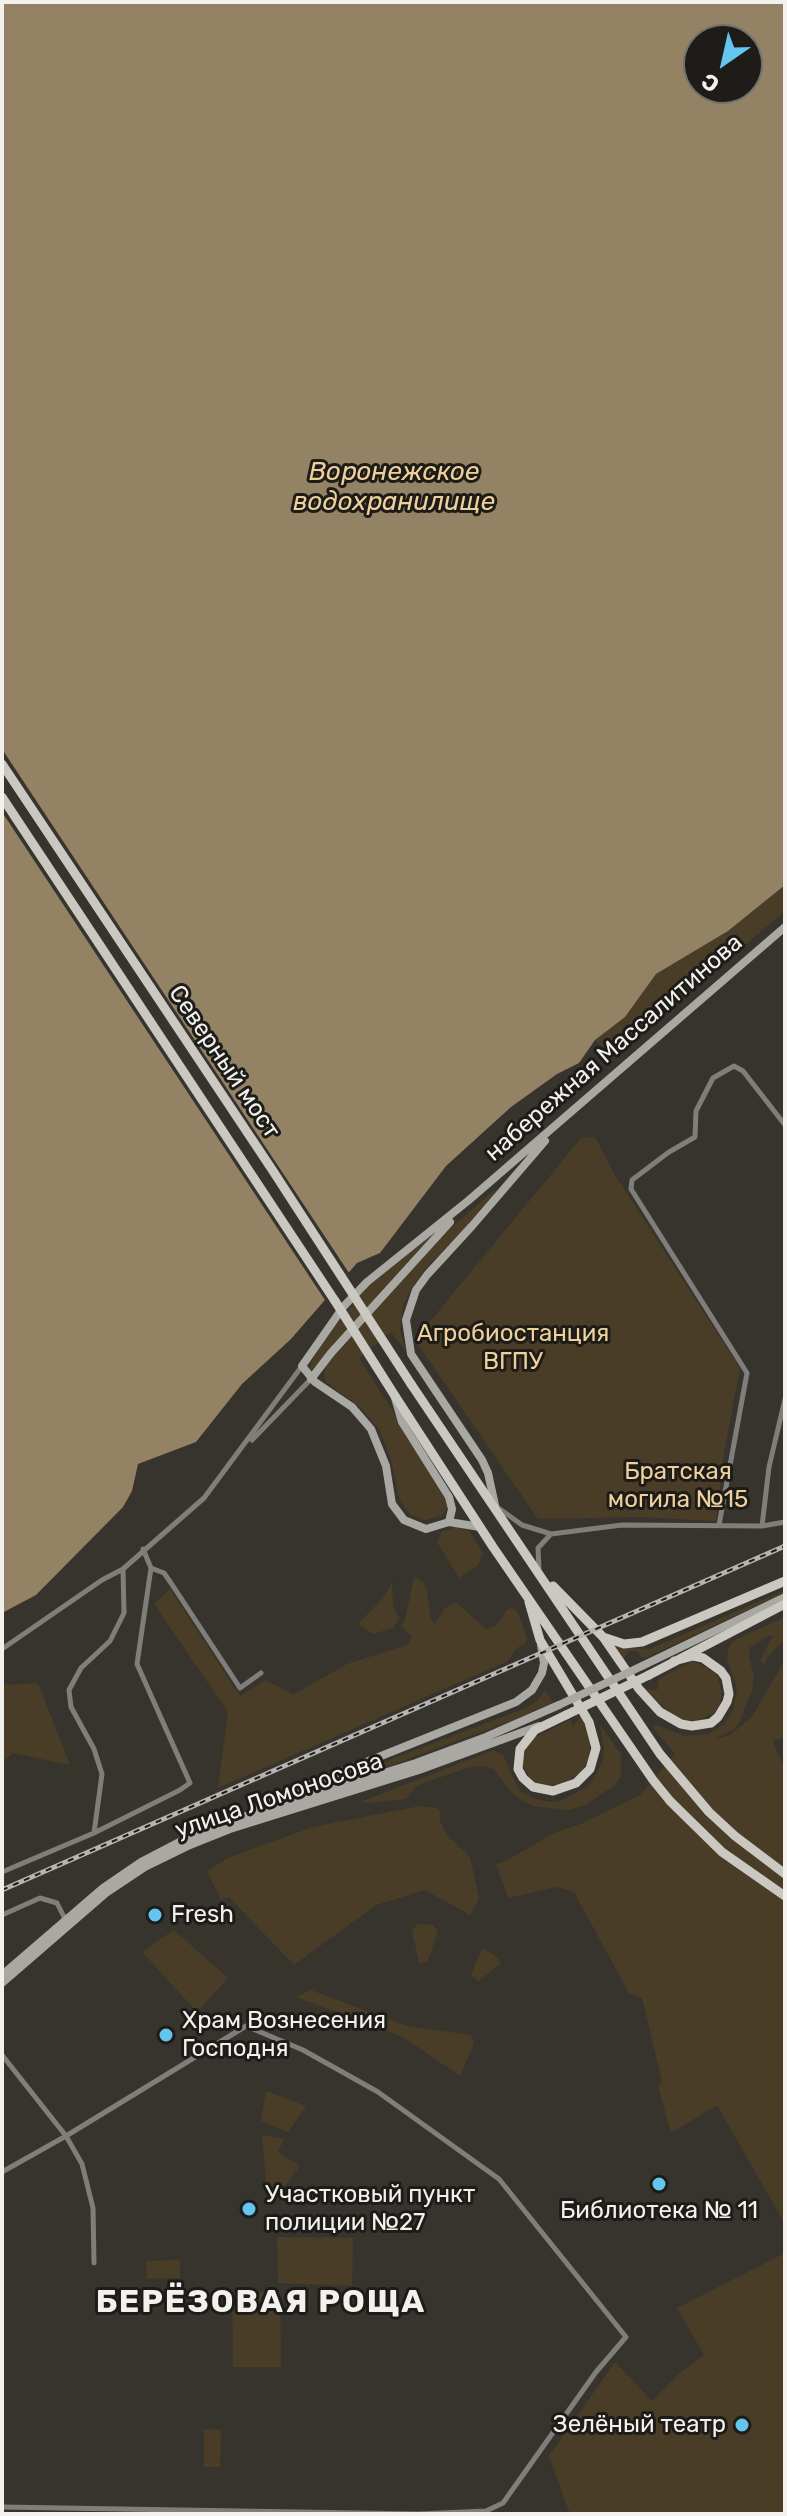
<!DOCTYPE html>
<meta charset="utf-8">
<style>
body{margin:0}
#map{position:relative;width:787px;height:2516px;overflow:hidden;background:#37342e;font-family:Rubik,sans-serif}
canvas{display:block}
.frame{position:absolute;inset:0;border:4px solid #f3f1ee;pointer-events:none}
.north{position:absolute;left:683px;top:24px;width:80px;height:80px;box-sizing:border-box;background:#1d1c19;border:2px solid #73716e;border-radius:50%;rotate:214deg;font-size:22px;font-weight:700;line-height:32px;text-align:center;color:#f3f1ee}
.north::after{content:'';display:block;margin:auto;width:28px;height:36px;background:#64c5ee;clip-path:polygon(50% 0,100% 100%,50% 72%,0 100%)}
</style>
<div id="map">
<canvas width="787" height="2516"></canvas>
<div class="frame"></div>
<div class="north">С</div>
</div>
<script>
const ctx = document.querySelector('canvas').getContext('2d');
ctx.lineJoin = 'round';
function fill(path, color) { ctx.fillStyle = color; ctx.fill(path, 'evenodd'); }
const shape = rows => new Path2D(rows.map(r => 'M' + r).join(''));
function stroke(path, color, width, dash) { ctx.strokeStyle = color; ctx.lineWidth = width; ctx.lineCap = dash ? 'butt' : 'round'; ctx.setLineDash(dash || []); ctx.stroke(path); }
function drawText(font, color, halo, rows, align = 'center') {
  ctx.font = font + ' Rubik,sans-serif'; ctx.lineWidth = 6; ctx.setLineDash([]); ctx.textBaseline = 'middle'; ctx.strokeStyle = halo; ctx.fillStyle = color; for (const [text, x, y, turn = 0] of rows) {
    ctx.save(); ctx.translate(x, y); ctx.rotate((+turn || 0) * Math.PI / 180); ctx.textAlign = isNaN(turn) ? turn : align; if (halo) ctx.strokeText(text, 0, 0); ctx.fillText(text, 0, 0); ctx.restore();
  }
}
const green = shape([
 [785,885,785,911,613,1057,595,1040,625,1017,656,974,728,931],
 [595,1137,615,1175,740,1368,724,1453,716,1521,639,1517,538,1519,417,1343,419,1335,581,1138],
 [494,1190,496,1191,462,1232,425,1269,412,1287,403,1306,400,1330,406,1351,391,1332,359,1358,446,1496,448,1505,443,1515,425,1520,411,1515,400,1501,390,1456,379,1429,360,1407,326,1382,324,1374,326,1365,446,1232],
 [432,1234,434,1235,312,1370,310,1370,311,1362,329,1333,368,1287],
 [456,1527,469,1531,483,1553,478,1565,459,1578,437,1542,442,1532],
 [414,1577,423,1582,427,1591,431,1620,435,1624,445,1608,456,1602,486,1629,496,1626,507,1610,512,1608,516,1610,522,1623,527,1639,525,1644,517,1648,508,1661,218,1788,228,1712,154,1604,170,1589,240,1696,266,1680,293,1695,347,1664,407,1645,412,1637,401,1626,405,1620],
 [392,1583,393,1606,399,1619,393,1628,373,1634,358,1624,383,1598],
 [785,1590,784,1593,645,1658,641,1657,638,1651,629,1651,624,1658,626,1665,613,1647,650,1649],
 [785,1617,785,1640,770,1654,764,1665,760,1660,773,1636,770,1635,750,1647,749,1657,754,1677,752,1690,739,1723,734,1729,713,1740,730,1735,752,1717,785,1660,785,1738,776,1739,773,1743,785,1768,785,2224,717,2105,671,2133,658,2086,662,2081,642,1998,629,1993,574,1892,557,1887,508,1898,496,1864,504,1862,554,1833,583,1823,640,1795,675,1754,653,1728,656,1725,685,1736,708,1734,724,1724,733,1710,737,1688,727,1658,729,1647,733,1641],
 [692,1661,706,1667,717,1675,722,1693,720,1703,714,1713,696,1721,685,1720,670,1713,644,1689,657,1690,659,1679],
 [38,1683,70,1765,13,1753,2,1762,2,1685],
 [545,1691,553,1702,511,1721,367,1774,308,1791,526,1708,537,1701],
 [581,1716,588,1731,591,1744,587,1762,582,1771,569,1781,559,1785,540,1785,533,1782,522,1765,524,1750,534,1738,570,1720,573,1726],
 [600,1725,621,1754,621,1776,615,1785,585,1805,569,1810,532,1806,515,1796,493,1769,483,1766,467,1768,418,1785,406,1799,364,1803,363,1801,494,1750,503,1755,519,1790,533,1798,550,1802,561,1801,586,1787,595,1777,602,1762,604,1748],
 [420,1806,437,1808,440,1811,440,1821,447,1835,470,1857,479,1899,470,1915,425,1890,376,1905,294,1965,229,1897,221,1900,207,1871,230,1857,313,1827],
 [418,1924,433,1925,438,1931,427,1963,419,1963,412,1931],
 [174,1930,228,1978,197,2012,142,1952],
 [482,1948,498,1958,501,1963,479,1981,471,1975],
 [311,1990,407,2026,471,2035,474,2043,460,2076,403,2037,296,1997],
 [266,2091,306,2106,288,2132,261,2121],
 [262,2135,284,2139,278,2152,300,2166,268,2208],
 [277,2237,353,2238,352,2286,278,2283],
 [785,2253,785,2514,570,2514,549,2456,615,2362,652,2401,680,2373,704,2355,677,2308],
 [180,2260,180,2278,147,2279,146,2261],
 [280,2292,281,2367,233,2367,232,2293],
 [204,2429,221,2430,220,2467,204,2467]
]);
const water = shape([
 [2,2,785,2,785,885,728,931,656,974,625,1017,595,1040,579,1063,557,1074,511,1107,446,1166,380,1253,357,1263,291,1339,242,1384,196,1442,138,1464,132,1491,123,1507,36,1595,2,1613],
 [699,40,747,40,747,88,699,88]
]);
const pier = shape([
 [2,749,351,1276,327,1303,2,812]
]);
const street = shape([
 [252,1440,311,1379],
 [497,1507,522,1525,551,1534,538,1548,539,1569],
 [719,1525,747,1373,631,1189,632,1180,669,1152,695,1137,696,1111,713,1078,734,1066,743,1071,785,1125],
 [762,1526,769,1467,785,1399],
 [551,1534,622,1525,762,1526,785,1522],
 [151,1568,164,1573,171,1583,240,1688,261,1673],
 [2,1649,102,1580,123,1569,204,1498,302,1366],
 [94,1833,102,1774,94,1749,71,1707,69,1690,81,1668,110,1641,124,1613,123,1569],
 [2,1872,94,1833,180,1790,190,1783,137,1664,151,1568,143,1549],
 [2,1915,40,1898,57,1903,65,1919],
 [2,2055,66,2136,82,2164,93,2208,94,2263],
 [2,2172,66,2136,246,2026,303,2050,378,2092,499,2179,626,2337,596,2372,503,2503,486,2511,419,2514,2,2507]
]);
const secondary = shape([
 [311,1379,331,1353,450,1222],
 [395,1398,402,1422,449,1497,452,1509,449,1522],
 [495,1505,488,1473,482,1460,411,1354,406,1320,416,1290,427,1275,472,1226,545,1141],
 [480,1527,449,1522,426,1529,404,1520,392,1504,386,1466,371,1429,352,1407,315,1382,302,1366,344,1306,367,1282,469,1200,785,927],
 [642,1666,785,1597],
 [252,1810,271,1800,516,1702,532,1690,542,1673,544,1663,541,1645],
 [2,1975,103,1888,141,1862,187,1838,233,1820,416,1763,486,1737,559,1705],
 [2,1983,106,1893,145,1867,190,1845,230,1829,419,1770,539,1726]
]);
const primary = shape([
 [2,797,335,1301],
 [411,1384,660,1754,709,1812,735,1836,785,1874],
 [395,1396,493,1547,653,1780,670,1801,722,1852,785,1896],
 [553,1586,603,1637,639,1689,660,1712,681,1724,692,1726,711,1723,718,1717,727,1702,729,1694,726,1678,721,1671,703,1658,693,1656,674,1661],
 [529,1602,540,1640,589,1722,596,1748,590,1769,576,1783,553,1791,533,1787,523,1778,518,1769,520,1749,535,1730,566,1715],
 [603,1637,624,1644,642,1642,785,1581],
 [649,1675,785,1604]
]);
const rail = shape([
 [2,1890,785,1546]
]);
const secondaryBridge = shape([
 [559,1705,642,1666]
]);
const primaryBridge = shape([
 [2,764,273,1171,411,1384],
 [335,1301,395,1396],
 [566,1715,649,1675]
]);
const markers = [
 [155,1915,8,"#64c5ee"],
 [166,2035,8,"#64c5ee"],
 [659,2184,8,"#64c5ee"],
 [249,2209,8,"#64c5ee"],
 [742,2425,8,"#64c5ee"]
];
const streetNames = [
 ["набережная Массалитинова",614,1048,-41],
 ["Северный мост",224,1062,56],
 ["улица Ломоносова",279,1796,-19]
];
const parkNames = [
 ["Агробиостанция",513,1334],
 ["ВГПУ",513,1362],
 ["Братская",678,1472],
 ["могила №15",678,1500]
];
const poiNames = [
 ["Fresh",171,1915],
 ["Храм Вознесения",182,2021],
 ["Господня",182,2049],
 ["Участковый пункт",265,2195],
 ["полиции №27",265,2223],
 ["Библиотека № 11",659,2211,"center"],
 ["Зелёный театр",726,2425,"right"]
];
const waterNames = [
 ["Воронежское",394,472],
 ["водохранилище",394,502]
];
const districtNames = [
 ["БЕРЁЗОВАЯ РОЩА",261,2303]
];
fill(green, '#4a3d27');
fill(water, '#938264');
fill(pier, '#37342e');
stroke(street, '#807e7b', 5);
stroke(secondary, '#aaa8a3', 8);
stroke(primary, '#cbc8c2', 9);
stroke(rail, '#b6b4b0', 5);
stroke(rail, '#1d1c19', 2, [6]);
stroke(secondaryBridge, '#aaa8a3', 8);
stroke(primaryBridge, '#cbc8c2', 9);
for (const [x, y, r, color] of markers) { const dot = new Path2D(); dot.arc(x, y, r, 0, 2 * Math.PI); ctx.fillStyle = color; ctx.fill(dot); stroke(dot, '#1d1c19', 3); }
drawText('24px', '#f3f1ee', '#1d1c19', streetNames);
drawText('24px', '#eed09b', '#1d1c19', parkNames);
drawText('24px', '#f3f1ee', '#1d1c19', poiNames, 'left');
drawText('italic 26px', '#efd09b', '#1d1c19', waterNames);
ctx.letterSpacing = '2px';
drawText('bold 32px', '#f3f1ee', '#1d1c19', districtNames);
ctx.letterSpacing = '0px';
</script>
